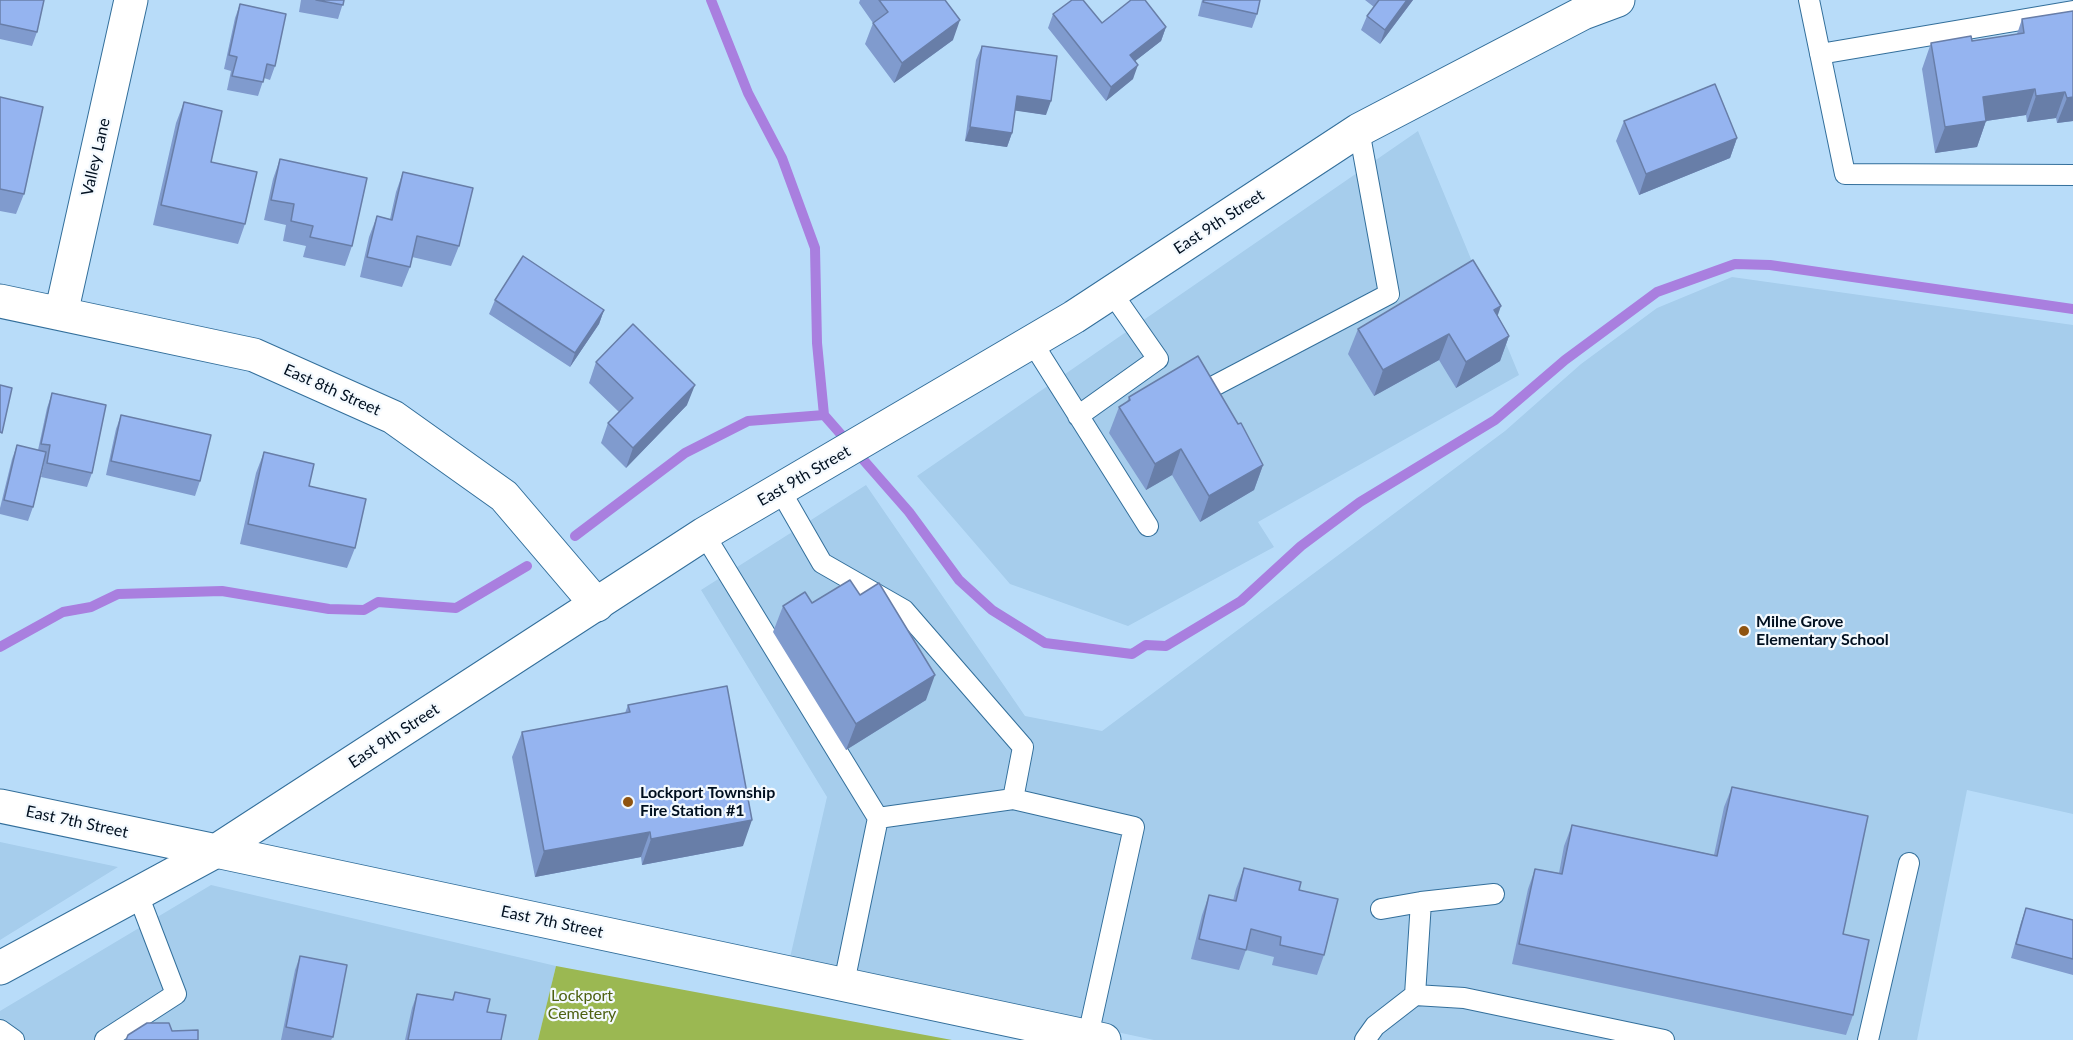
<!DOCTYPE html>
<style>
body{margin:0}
canvas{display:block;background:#b8dcf9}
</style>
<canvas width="2073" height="1040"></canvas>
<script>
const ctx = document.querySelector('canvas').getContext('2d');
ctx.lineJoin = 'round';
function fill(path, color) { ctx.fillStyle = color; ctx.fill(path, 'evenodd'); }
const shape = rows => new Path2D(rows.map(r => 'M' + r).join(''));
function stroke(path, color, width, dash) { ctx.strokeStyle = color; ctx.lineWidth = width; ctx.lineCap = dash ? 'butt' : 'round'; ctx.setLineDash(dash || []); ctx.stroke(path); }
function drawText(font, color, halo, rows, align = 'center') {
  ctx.font = font + ' Lato,sans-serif'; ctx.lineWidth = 4.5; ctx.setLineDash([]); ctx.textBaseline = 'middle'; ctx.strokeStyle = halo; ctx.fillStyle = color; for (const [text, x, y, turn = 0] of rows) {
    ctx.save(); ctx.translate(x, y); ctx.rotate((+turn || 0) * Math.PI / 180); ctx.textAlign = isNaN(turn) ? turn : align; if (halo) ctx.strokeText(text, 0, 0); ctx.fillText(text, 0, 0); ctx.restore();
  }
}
const built = shape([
 [1418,131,1519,375,1258,522,1274,547,1128,626,1010,584,917,476],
 [1732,277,2073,325,2073,814,1967,790,1917,1040,1154,1040,789,962,827,797,701,590,866,485,1025,716,1102,731,1505,431,1581,364,1657,308],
 [0,842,118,867,0,940],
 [211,885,556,966,538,1040,0,1040,0,1011]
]);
const green = shape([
 [556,966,952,1040,538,1040]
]);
const stream = shape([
 [711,0,748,93,782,158,815,248,817,343,824,415,909,512,959,580,992,610,1045,643,1132,654,1146,645,1166,646,1241,601,1301,546,1360,502,1495,420,1565,360,1657,292,1735,264,1770,265,2073,309],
 [575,536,685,453,748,421,824,415],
 [0,647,63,612,91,607,118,594,222,591,329,609,364,610,378,602,456,608,527,566]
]);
const lane = shape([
 [1809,0,1845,174,2073,175],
 [1820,54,2073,11],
 [1032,342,1148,526],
 [1214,386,1389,294,1359,130],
 [1078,416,1158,359,1112,293],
 [780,490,822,563,904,610,1023,747,1013,799],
 [704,534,878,818],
 [1381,909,1421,902],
 [844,983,878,818,1013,799,1134,827,1088,1036],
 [1415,995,1421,902,1494,894],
 [0,1030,14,1040],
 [105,1040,176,994,137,892],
 [1365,1040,1375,1026,1415,995,1464,998,1664,1040],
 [1868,1040,1909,863]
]);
const street = shape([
 [0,301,254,355,393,417,504,496,597,605],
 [61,314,131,0],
 [216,851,1104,1040]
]);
const secondary = shape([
 [0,806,216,851],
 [0,968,216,851,704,534,1074,317,1359,130,1583,13,1618,0]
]);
const wall = shape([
 [0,0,37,32,32,46,0,39],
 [301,0,344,0,338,19,299,12],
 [860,0,945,0,953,40,894,83,865,44,873,23,859,3],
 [1202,0,1260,0,1257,14,1252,28,1198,16],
 [1365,0,1413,0,1380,44,1361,30,1367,16,1374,7],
 [240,4,275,66,270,80,264,78,258,96,227,90,231,71,224,69,235,18],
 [2073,11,2073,121,2057,123,2056,118,2027,122,2026,115,1986,121,1977,147,1935,153,1922,69,1931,43,1972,41,2017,34,2022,19],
 [1053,14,1102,23,1166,27,1161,41,1135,61,1133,79,1106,101,1048,28],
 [982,46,1046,115,1015,110,1012,133,1007,147,965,141,976,60],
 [0,97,24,194,16,214,0,211],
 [184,102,211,162,245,224,238,244,153,225,176,123],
 [1624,121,1737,138,1730,158,1639,195,1616,141],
 [280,159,352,246,345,266,303,257,306,246,283,241,286,225,264,220,273,179],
 [403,172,459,246,451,266,412,257,410,267,402,287,360,277,369,237,377,216,390,219,396,192],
 [495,300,604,310,599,324,570,367,489,314],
 [1498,316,1509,336,1500,361,1456,388,1439,360,1374,396,1348,354,1358,329],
 [596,362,687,405,626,468,601,443,608,423,619,412,589,383],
 [52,393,92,473,87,487,41,477,45,459,33,507,28,521,0,514,0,508,12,459,17,445,38,450,47,408],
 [1129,397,1263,465,1254,490,1200,522,1172,475,1146,490,1109,433,1119,407,1127,402],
 [121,415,200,481,195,496,106,475,116,429],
 [264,452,309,486,355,548,347,568,240,544,256,473],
 [812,603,926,700,846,750,773,632,783,606],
 [628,705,743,846,642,865,641,857,535,877,512,757,522,732,625,713],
 [1732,787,1843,934,1853,1015,1846,1035,1512,964,1528,889,1535,869,1559,873,1564,846,1572,825,1714,855,1724,807],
 [1244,868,1299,890,1324,955,1317,975,1272,965,1274,957,1246,950,1239,970,1191,959,1202,915,1209,895,1233,901,1236,889],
 [2026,908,2073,920,2073,975,2011,958,2021,922],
 [300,956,333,1037,331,1040,281,1040,295,970],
 [455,992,487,1012,501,1040,405,1040,412,1008,417,994,452,1000]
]);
const shadedWall = shape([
 [1407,0,1413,0,1380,44,1385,30],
 [960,20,953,40,894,83,902,63],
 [1166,27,1161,41,1125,69,1130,55],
 [1138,65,1133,79,1106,101,1111,87],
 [2035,89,2026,115,1986,121,1977,147,1935,153,1945,127,1983,97],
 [2065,92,2056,118,2027,122,2036,96],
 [1017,96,1051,101,1046,115,1011,110],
 [2073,97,2073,121,2057,123,2067,98],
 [970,127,1012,133,1007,147,965,141],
 [1737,138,1730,158,1639,195,1646,174],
 [1501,306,1492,332,1494,310],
 [604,310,599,324,570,367,575,353],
 [1449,334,1439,360,1374,396,1383,370],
 [1509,336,1500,361,1456,388,1466,362],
 [695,385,687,405,626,468,633,448],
 [1181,449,1172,475,1146,490,1155,464],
 [1263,465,1254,490,1200,522,1209,496],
 [935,675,926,700,846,750,856,724],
 [752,820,743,846,642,865,651,839],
 [650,832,641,857,535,877,544,851]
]);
const building = shape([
 [0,0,44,0,37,32,0,24,0,0],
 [316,0,344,0,343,5,316,0],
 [879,0,945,0,960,20,902,63,873,23,888,12,879,0],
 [1072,0,1083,0,1102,23,1131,0,1145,0,1166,27,1130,55,1138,65,1111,87,1053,14,1072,0],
 [1204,0,1260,0,1257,14,1203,2,1204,0],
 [1379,0,1407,0,1385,30,1367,16,1379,0],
 [240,4,286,14,275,66,267,64,263,82,232,76,237,57,229,55,240,4],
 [2073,11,2073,97,2067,98,2065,92,2036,96,2035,89,1983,97,1986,121,1945,127,1931,43,1971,36,1972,41,2024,33,2022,19,2073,11],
 [982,46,1057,56,1051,101,1017,96,1012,133,970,127,982,46],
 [1715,84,1737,138,1646,174,1624,121,1715,84],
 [0,97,43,107,24,194,0,189,0,97],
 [184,102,222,111,211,162,257,172,245,224,161,205,184,102],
 [280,159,367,178,352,246,310,237,313,226,291,221,294,204,271,200,280,159],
 [403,172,473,188,459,246,417,236,410,267,367,257,377,216,392,220,403,172],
 [523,256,604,310,575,353,495,300,523,256],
 [1473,260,1501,306,1494,310,1509,336,1466,362,1449,334,1383,370,1358,329,1473,260],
 [633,324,695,385,633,448,608,423,633,398,596,362,633,324],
 [1198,356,1238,424,1241,423,1263,465,1209,496,1181,449,1155,464,1119,407,1130,400,1129,397,1198,356],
 [0,385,12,388,2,433,0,432,0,385],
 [52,393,106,405,92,473,47,463,50,445,41,444,52,393],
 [121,415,211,435,200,481,111,461,121,415],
 [17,445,46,452,33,507,4,500,17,445],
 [264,452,314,464,309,486,366,499,355,548,248,524,264,452],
 [850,580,860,595,879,583,935,675,856,724,783,606,805,592,812,603,850,580],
 [727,686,752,820,651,839,650,832,544,851,522,732,630,712,628,705,727,686],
 [1732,787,1868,816,1843,934,1869,940,1853,1015,1519,944,1535,869,1562,874,1572,825,1717,856,1732,787],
 [1244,868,1301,882,1299,890,1338,899,1324,955,1280,945,1281,937,1251,929,1246,950,1199,939,1209,895,1236,901,1244,868],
 [2026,908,2073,920,2073,959,2016,944,2026,908],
 [300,956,347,965,333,1037,286,1027,300,956],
 [455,992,490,999,487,1012,506,1015,501,1040,408,1040,417,994,453,1000,455,992],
 [147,1023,169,1023,172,1031,198,1030,198,1040,126,1040,128,1035,147,1023]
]);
const markers = [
 [1744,631,6,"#8f5411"],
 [628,802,6,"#8f5411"]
];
const streetNames = [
 ["Valley Lane",96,157,-77],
 ["East 9th Street",1219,222,-33],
 ["East 8th Street",332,390,24],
 ["East 9th Street",804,476,-30],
 ["East 9th Street",394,736,-33],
 ["East 7th Street",77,822,12],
 ["East 7th Street",552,922,12]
];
const poiNames = [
 ["Milne Grove",1756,622],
 ["Elementary School",1756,640],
 ["Lockport Township",640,793],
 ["Fire Station #1",640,811]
];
const parkNames = [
 ["Lockport",582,996],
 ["Cemetery",582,1014]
];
fill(built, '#a6cdec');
fill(green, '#9bb852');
stroke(stream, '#a97fdf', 10);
stroke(lane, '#336f9b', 22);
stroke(street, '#336f9b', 35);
stroke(secondary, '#336f9b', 35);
stroke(lane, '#fff', 20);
stroke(street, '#fff', 33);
stroke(secondary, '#fff', 33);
fill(wall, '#809bce');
fill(shadedWall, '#687ea8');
fill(building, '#95b4f0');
stroke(building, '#687ea8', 1.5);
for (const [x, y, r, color] of markers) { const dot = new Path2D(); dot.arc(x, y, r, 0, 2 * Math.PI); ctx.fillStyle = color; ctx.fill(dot); stroke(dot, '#f3f9fe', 2); }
drawText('16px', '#000f1f', '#f3f9fe', streetNames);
drawText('bold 16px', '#000f1f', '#f3f9fe', poiNames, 'left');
drawText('16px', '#4d6010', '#f3f9fe', parkNames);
</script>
